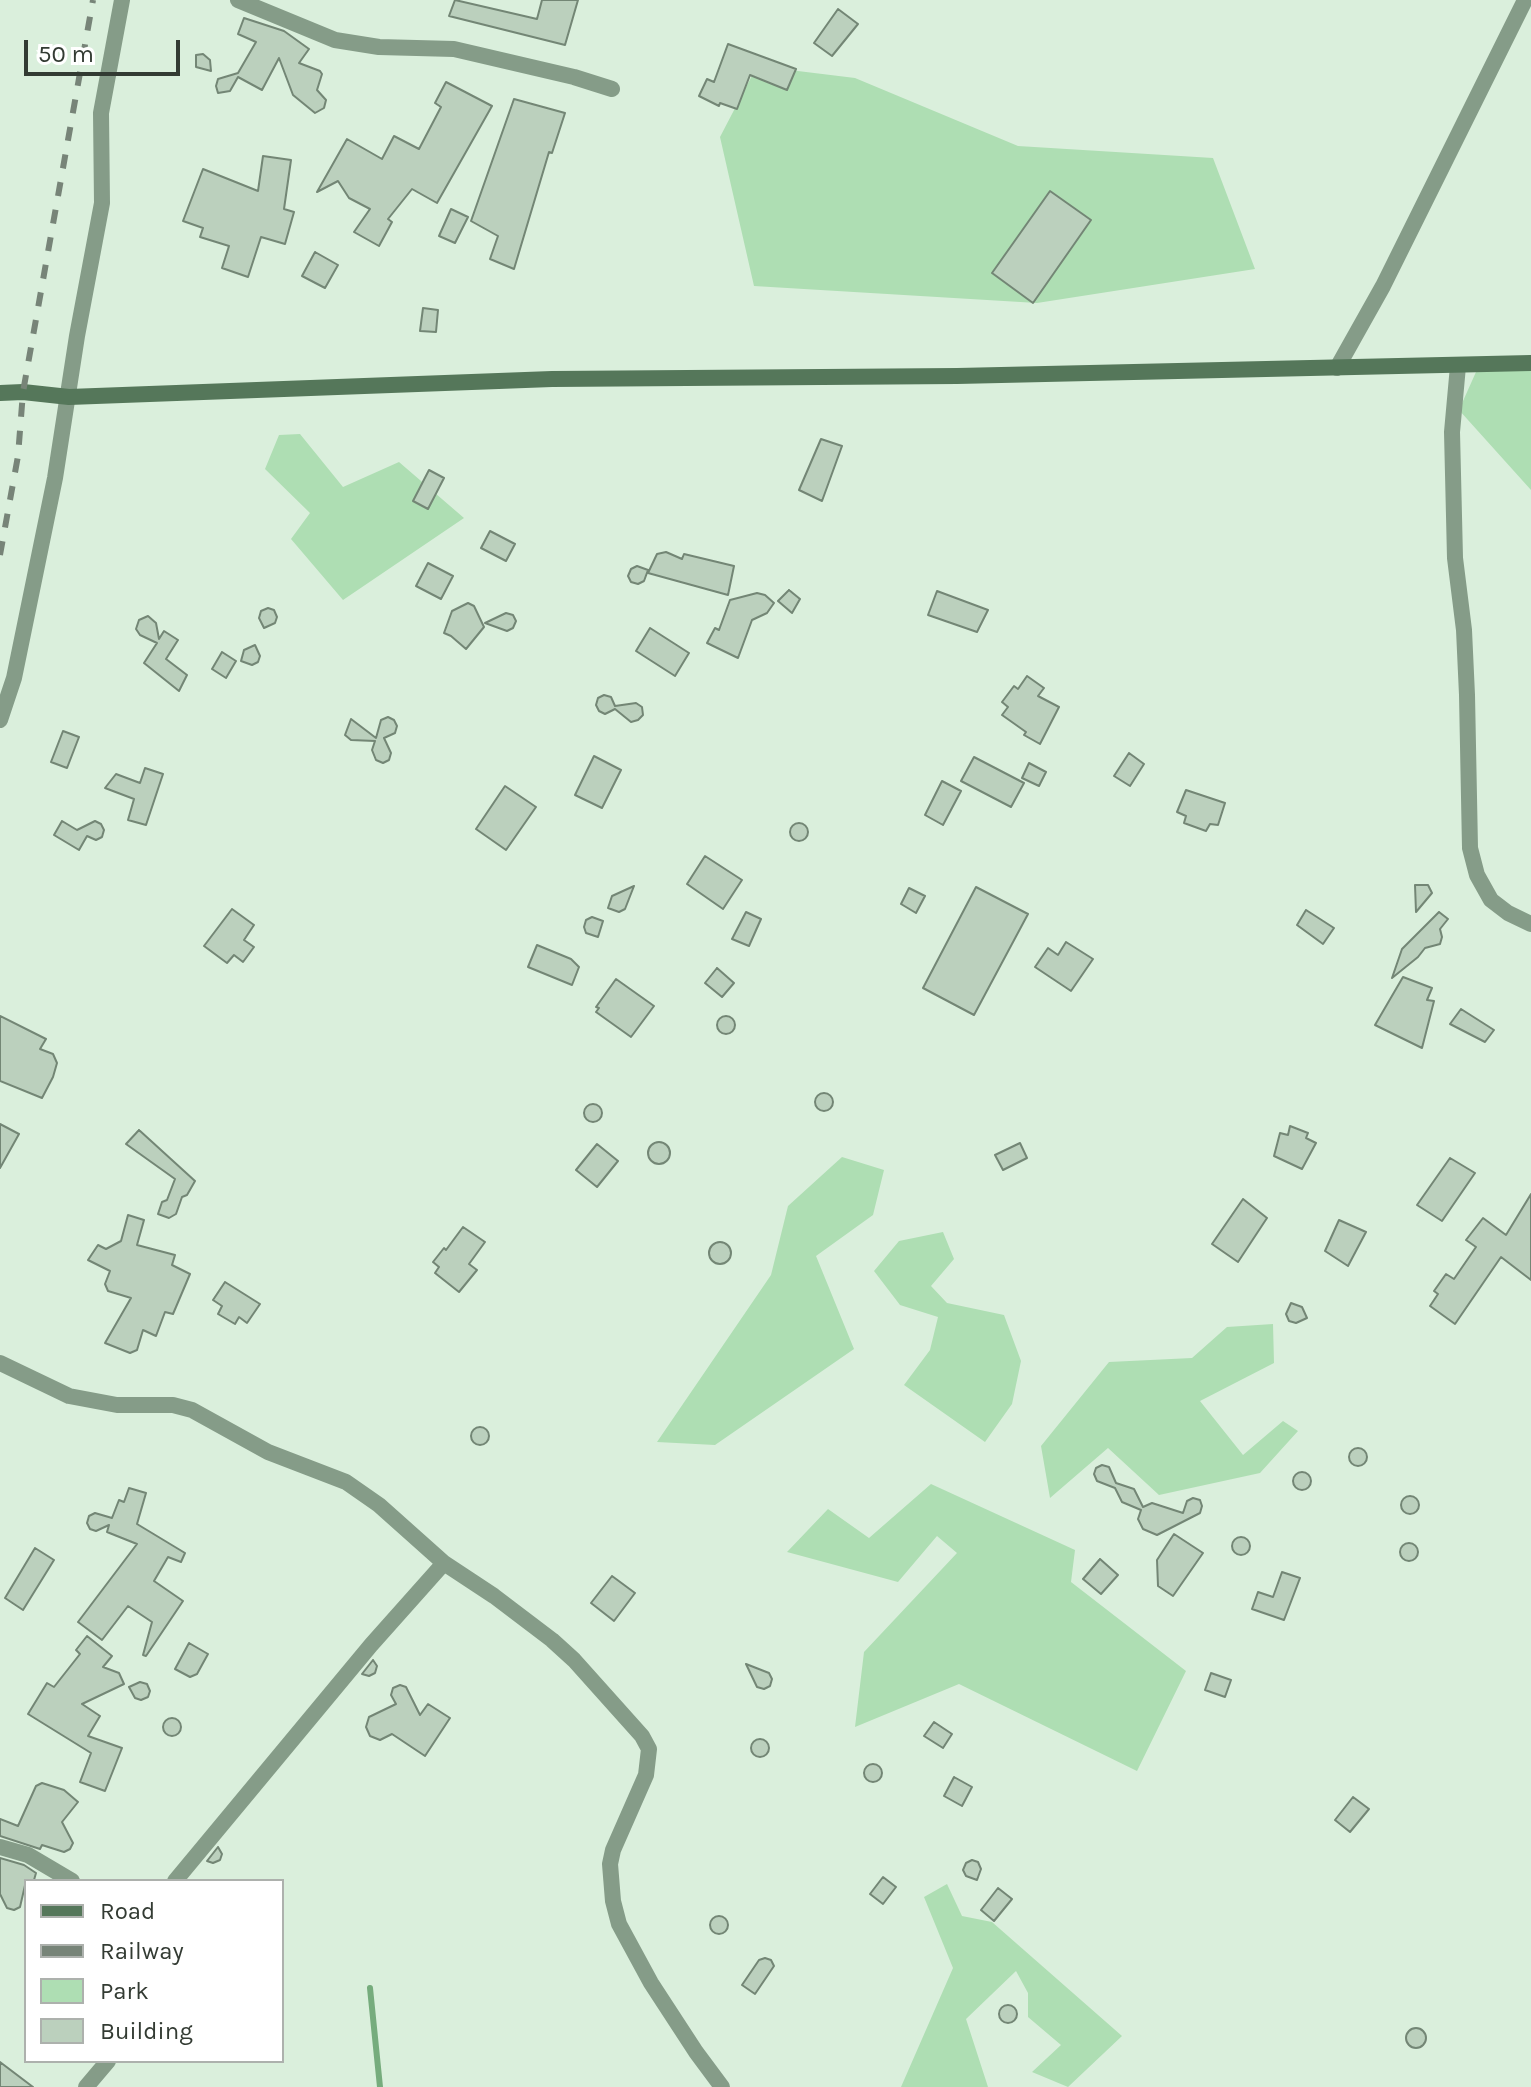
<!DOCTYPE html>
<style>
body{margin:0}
#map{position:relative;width:1531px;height:2087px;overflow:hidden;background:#daefdc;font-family:Karla,sans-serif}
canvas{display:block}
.legend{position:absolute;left:24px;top:1879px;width:260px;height:184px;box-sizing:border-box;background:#fff;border:2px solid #adb1ad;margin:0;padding:10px 14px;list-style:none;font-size:24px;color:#333b33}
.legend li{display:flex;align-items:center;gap:16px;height:40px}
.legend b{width:40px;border:2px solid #adb1ad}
.scale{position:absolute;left:24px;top:40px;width:156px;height:36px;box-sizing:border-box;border:4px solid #333b33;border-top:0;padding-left:10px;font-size:24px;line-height:28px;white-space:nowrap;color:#333b33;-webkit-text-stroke:6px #fff;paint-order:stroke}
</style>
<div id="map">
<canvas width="1531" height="2087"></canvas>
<ul class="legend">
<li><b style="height:10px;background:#55775a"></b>Road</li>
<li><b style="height:10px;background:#778478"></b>Railway</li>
<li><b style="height:22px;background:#aedeb3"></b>Park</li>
<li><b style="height:22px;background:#bbd0bd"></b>Building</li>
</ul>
<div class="scale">50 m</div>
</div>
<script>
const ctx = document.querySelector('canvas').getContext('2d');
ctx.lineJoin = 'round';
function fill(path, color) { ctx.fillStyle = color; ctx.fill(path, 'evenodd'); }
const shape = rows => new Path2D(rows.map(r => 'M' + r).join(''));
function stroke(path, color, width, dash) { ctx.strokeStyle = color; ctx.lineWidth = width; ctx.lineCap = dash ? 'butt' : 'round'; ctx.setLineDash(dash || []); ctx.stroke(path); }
const green = shape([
 [757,66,855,78,1018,146,1213,158,1255,269,1037,303,754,286,720,137],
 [1531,355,1531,490,1459,410,1480,363],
 [300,434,343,487,399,462,464,518,343,600,291,539,310,513,265,469,279,435],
 [842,1157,884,1170,873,1215,816,1256,854,1349,715,1445,657,1442,771,1275,788,1206],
 [943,1232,954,1259,931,1286,947,1303,1004,1315,1021,1361,1012,1404,985,1442,904,1385,930,1350,938,1317,900,1305,874,1271,899,1241],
 [1273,1324,1274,1363,1200,1401,1243,1455,1283,1421,1298,1431,1260,1473,1159,1495,1108,1448,1050,1498,1041,1446,1109,1362,1192,1358,1227,1327],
 [931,1484,1075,1550,1071,1582,1186,1671,1137,1771,959,1684,855,1727,864,1652,957,1553,937,1536,898,1582,787,1552,828,1509,869,1538],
 [947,1884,962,1916,992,1922,1122,2036,1068,2087,1032,2072,1061,2045,1028,2017,1028,1993,1016,1971,966,2019,988,2087,901,2087,953,1968,924,1897]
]);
const stream = shape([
 [370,1988,380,2087]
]);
const building = shape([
 [455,0,537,19,542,0,578,0,565,45,449,16,455,0],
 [838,9,858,24,832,56,814,43,838,9],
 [244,18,284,31,309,49,299,63,320,71,322,74,317,90,326,100,324,108,315,113,293,95,279,58,262,90,238,77,230,91,218,93,216,86,218,79,238,73,256,42,238,34,244,18],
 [728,44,796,69,787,90,750,75,737,109,720,103,719,106,699,96,707,79,714,82,728,44],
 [203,54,210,60,211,71,196,67,196,55,203,54],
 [446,82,492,106,437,203,412,189,388,219,392,222,379,246,354,232,370,209,349,198,338,181,317,192,347,139,382,159,394,136,419,149,441,107,435,103,446,82],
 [514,99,565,113,552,153,549,152,514,269,490,259,498,236,471,221,514,99],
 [263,156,291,160,284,209,294,212,285,244,261,237,248,277,222,268,229,246,200,237,203,228,183,221,203,169,258,191,263,156],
 [1050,191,1091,220,1033,303,992,273,1050,191],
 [451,209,468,217,455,243,439,236,451,209],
 [315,252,338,265,325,288,302,276,315,252],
 [423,308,438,310,436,332,420,331,423,308],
 [821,439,842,446,822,501,799,490,821,439],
 [429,470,444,478,428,509,413,501,429,470],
 [490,531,515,544,506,561,481,548,490,531],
 [666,552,682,559,684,554,734,566,728,595,648,573,657,554,666,552],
 [428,563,453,576,441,599,416,586,428,563],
 [637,566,648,570,644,581,638,584,631,582,628,576,631,569,637,566],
 [789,590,800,599,792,613,778,601,789,590],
 [937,591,988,610,977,632,928,615,937,591],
 [757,593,765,595,774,603,767,613,752,620,738,658,707,643,715,628,719,630,730,600,757,593],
 [468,603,474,606,484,627,466,649,451,636,444,633,452,611,468,603],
 [268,608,274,610,277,617,275,623,264,628,259,618,261,611,268,608],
 [506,613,513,615,516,621,513,628,507,631,485,623,506,613],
 [148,616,156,623,159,639,164,631,178,640,166,659,187,675,179,691,144,663,157,643,140,635,136,629,139,620,148,616],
 [650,628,689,653,675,676,636,651,650,628],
 [255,645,260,656,258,662,252,665,241,661,244,650,255,645],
 [222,652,236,661,226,678,212,669,222,652],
 [1027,676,1044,688,1038,696,1059,707,1040,744,1024,735,1026,732,1002,715,1008,707,1002,702,1014,686,1018,689,1027,676],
 [604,695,611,697,615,706,636,703,642,707,643,715,638,720,631,722,615,709,605,714,599,711,596,705,598,698,604,695],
 [388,717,394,720,397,726,395,733,384,738,391,753,389,760,383,763,376,760,372,750,375,741,351,740,345,735,351,719,376,738,381,720,388,717],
 [63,731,79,737,67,768,51,762,63,731],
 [1129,753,1144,764,1130,786,1114,776,1129,753],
 [594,756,621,770,602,808,575,795,594,756],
 [974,757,1024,783,1011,807,961,781,974,757],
 [1029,763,1046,772,1039,786,1022,778,1029,763],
 [145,768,163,774,146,825,128,820,134,799,105,788,116,774,140,783,145,768],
 [942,781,961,791,943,825,925,815,942,781],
 [505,786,536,807,506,850,476,829,505,786],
 [1186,790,1225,803,1218,825,1210,824,1206,831,1184,823,1186,816,1177,812,1186,790],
 [62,821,77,830,95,821,101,824,104,830,102,837,96,840,87,836,79,850,54,835,62,821],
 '790 832a9 9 0 1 1 18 0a9 9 0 1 1-18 0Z',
 [705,856,742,880,723,909,687,884,705,856],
 [1415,885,1428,885,1432,893,1416,912,1415,885],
 [634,886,625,909,619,912,608,908,612,896,634,886],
 [976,887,1028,914,974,1015,923,988,976,887],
 [909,888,925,896,916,913,901,904,909,888],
 [232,909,254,925,244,940,254,947,243,962,234,955,227,963,204,946,232,909],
 [1306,910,1334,928,1323,944,1297,925,1306,910],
 [746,912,761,919,749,946,732,939,746,912],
 [1439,912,1448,919,1440,929,1442,937,1440,944,1425,948,1418,957,1392,978,1402,949,1439,912],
 [592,917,603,921,598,937,586,933,584,927,586,920,592,917],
 [1066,942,1093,959,1071,991,1035,967,1048,948,1058,955,1066,942],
 [537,945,571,959,579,967,572,985,528,967,537,945],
 [717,968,734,983,722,997,705,983,717,968],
 [1403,977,1432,988,1427,1000,1434,1001,1422,1048,1375,1025,1403,977],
 [616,979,654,1006,631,1037,596,1012,599,1008,596,1007,616,979],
 [1461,1009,1494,1030,1485,1042,1450,1024,1461,1009],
 [0,1016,46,1039,40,1049,53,1054,57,1063,53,1077,42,1098,0,1081,0,1016],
 '717 1025a9 9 0 1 1 18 0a9 9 0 1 1-18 0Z',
 '815 1102a9 9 0 1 1 18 0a9 9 0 1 1-18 0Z',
 '584 1113a9 9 0 1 1 18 0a9 9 0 1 1-18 0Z',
 [0,1124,19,1134,0,1168,0,1124],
 [1290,1126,1308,1133,1306,1138,1316,1143,1302,1169,1274,1156,1280,1133,1288,1135,1290,1126],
 [139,1130,195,1181,187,1195,182,1197,176,1214,169,1218,158,1214,162,1202,167,1200,175,1179,126,1144,139,1130],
 '648 1153a11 11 0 1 1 22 0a11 11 0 1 1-22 0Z',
 [1020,1143,1027,1158,1003,1170,995,1155,1020,1143],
 [597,1144,618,1161,597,1187,576,1170,597,1144],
 [1450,1158,1475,1173,1442,1221,1417,1205,1450,1158],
 [1531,1194,1531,1280,1501,1257,1455,1324,1430,1306,1438,1294,1434,1291,1446,1274,1454,1279,1476,1247,1466,1240,1483,1218,1506,1235,1531,1194],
 [1243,1199,1267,1218,1238,1262,1212,1244,1243,1199],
 [128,1215,144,1220,137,1245,175,1255,172,1265,190,1274,173,1314,165,1312,156,1336,143,1330,137,1350,130,1353,105,1343,131,1298,108,1291,105,1284,110,1271,88,1260,98,1245,106,1249,121,1241,128,1215],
 [1339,1220,1366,1232,1348,1266,1325,1251,1339,1220],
 [463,1227,485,1242,469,1264,477,1270,459,1292,435,1273,439,1267,433,1262,444,1248,446,1250,463,1227],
 '709 1253a11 11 0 1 1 22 0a11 11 0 1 1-22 0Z',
 [225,1282,260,1304,247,1323,239,1317,235,1324,218,1314,222,1306,213,1300,225,1282],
 [1291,1303,1302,1307,1307,1318,1296,1323,1289,1321,1286,1314,1291,1303],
 '471 1436a9 9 0 1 1 18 0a9 9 0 1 1-18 0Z',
 '1349 1457a9 9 0 1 1 18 0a9 9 0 1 1-18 0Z',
 [1102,1465,1109,1467,1116,1483,1134,1489,1143,1507,1152,1503,1183,1513,1187,1501,1193,1498,1200,1500,1202,1506,1200,1513,1157,1535,1143,1529,1138,1519,1141,1510,1122,1502,1115,1488,1097,1481,1094,1474,1096,1468,1102,1465],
 '1293 1481a9 9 0 1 1 18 0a9 9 0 1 1-18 0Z',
 [129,1488,146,1493,137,1524,185,1553,181,1562,168,1557,154,1581,183,1601,146,1656,143,1655,152,1622,128,1606,102,1640,78,1622,137,1544,107,1532,109,1525,96,1531,90,1529,87,1523,89,1516,95,1513,112,1518,119,1500,124,1502,129,1488],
 '1401 1505a9 9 0 1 1 18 0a9 9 0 1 1-18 0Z',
 [1174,1534,1203,1553,1173,1596,1158,1586,1157,1560,1174,1534],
 '1232 1546a9 9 0 1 1 18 0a9 9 0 1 1-18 0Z',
 '1400 1552a9 9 0 1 1 18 0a9 9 0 1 1-18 0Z',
 [35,1548,54,1560,23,1610,5,1598,35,1548],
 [1100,1559,1118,1575,1101,1594,1083,1579,1100,1559],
 [1282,1572,1300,1578,1284,1620,1252,1609,1258,1592,1273,1597,1282,1572],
 [612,1576,635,1593,614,1621,591,1603,612,1576],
 [87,1636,112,1656,103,1667,119,1673,124,1684,82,1704,100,1716,88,1736,122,1748,105,1791,80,1782,91,1753,28,1714,47,1683,54,1687,80,1654,76,1650,87,1636],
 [189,1643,208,1654,197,1674,190,1677,175,1669,189,1643],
 [373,1660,377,1666,375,1673,369,1676,362,1674,373,1660],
 [746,1664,769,1673,772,1679,770,1686,764,1689,757,1687,746,1664],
 [1211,1673,1231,1680,1225,1697,1205,1690,1211,1673],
 [140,1682,147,1684,150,1691,148,1697,141,1700,135,1698,129,1687,140,1682],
 [400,1685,406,1687,420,1715,428,1704,450,1718,425,1756,392,1734,380,1740,370,1736,366,1727,369,1717,396,1704,391,1695,393,1688,400,1685],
 '163 1727a9 9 0 1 1 18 0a9 9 0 1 1-18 0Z',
 [934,1722,952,1734,943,1748,924,1736,934,1722],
 '751 1748a9 9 0 1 1 18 0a9 9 0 1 1-18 0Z',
 '864 1773a9 9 0 1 1 18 0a9 9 0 1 1-18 0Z',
 [954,1777,972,1787,962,1806,944,1796,954,1777],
 [42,1783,64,1790,78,1802,62,1822,73,1843,70,1849,64,1852,42,1845,40,1849,0,1836,0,1819,18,1826,36,1786,42,1783],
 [1353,1797,1369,1809,1350,1832,1335,1820,1353,1797],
 [218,1847,222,1854,220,1860,213,1863,207,1861,218,1847],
 [0,1858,24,1865,36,1873,34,1880,26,1881,20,1907,14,1910,7,1908,0,1894,0,1858],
 [972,1860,978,1862,981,1869,977,1880,966,1876,963,1870,966,1863,972,1860],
 [883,1877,896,1887,883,1904,870,1894,883,1877],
 [998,1888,1012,1899,994,1921,981,1910,998,1888],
 '710 1925a9 9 0 1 1 18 0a9 9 0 1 1-18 0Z',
 [765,1958,771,1960,774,1966,755,1994,742,1985,759,1960,765,1958],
 '999 2014a9 9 0 1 1 18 0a9 9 0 1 1-18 0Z',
 '1406 2038a10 10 0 1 1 20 0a10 10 0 1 1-20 0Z',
 [0,2062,33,2087,0,2087,0,2062]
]);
const street = shape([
 [238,0,335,40,379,47,454,49,574,77,612,89],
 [1458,366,1452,432,1455,558,1464,630,1467,695,1470,848,1477,875,1491,900,1508,913,1531,924],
 [1337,368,1383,286,1525,0],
 [0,720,14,678,55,478,77,336,102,203,101,113,122,0],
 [0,1363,69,1396,117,1405,173,1405,192,1410,268,1452,346,1482,379,1505,444,1563,494,1596,552,1640,574,1660,642,1736,649,1749,646,1775,613,1850,610,1864,613,1901,619,1924,651,1983,696,2052,722,2087],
 [0,1847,28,1855,72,1881],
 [175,1881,371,1645,444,1563],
 [86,2087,108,2061]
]);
const secondary = shape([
 [0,393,23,392,69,397,552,379,957,376,1531,363]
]);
const rail = shape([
 [0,555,18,456,23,392,93,0]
]);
fill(green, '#aedeb3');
stroke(stream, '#76ac7d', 6);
fill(building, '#bbd0bd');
stroke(building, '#738675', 2);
stroke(street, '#859c88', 16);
stroke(secondary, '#55775a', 16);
stroke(rail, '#778478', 6, [14, 14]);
</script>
